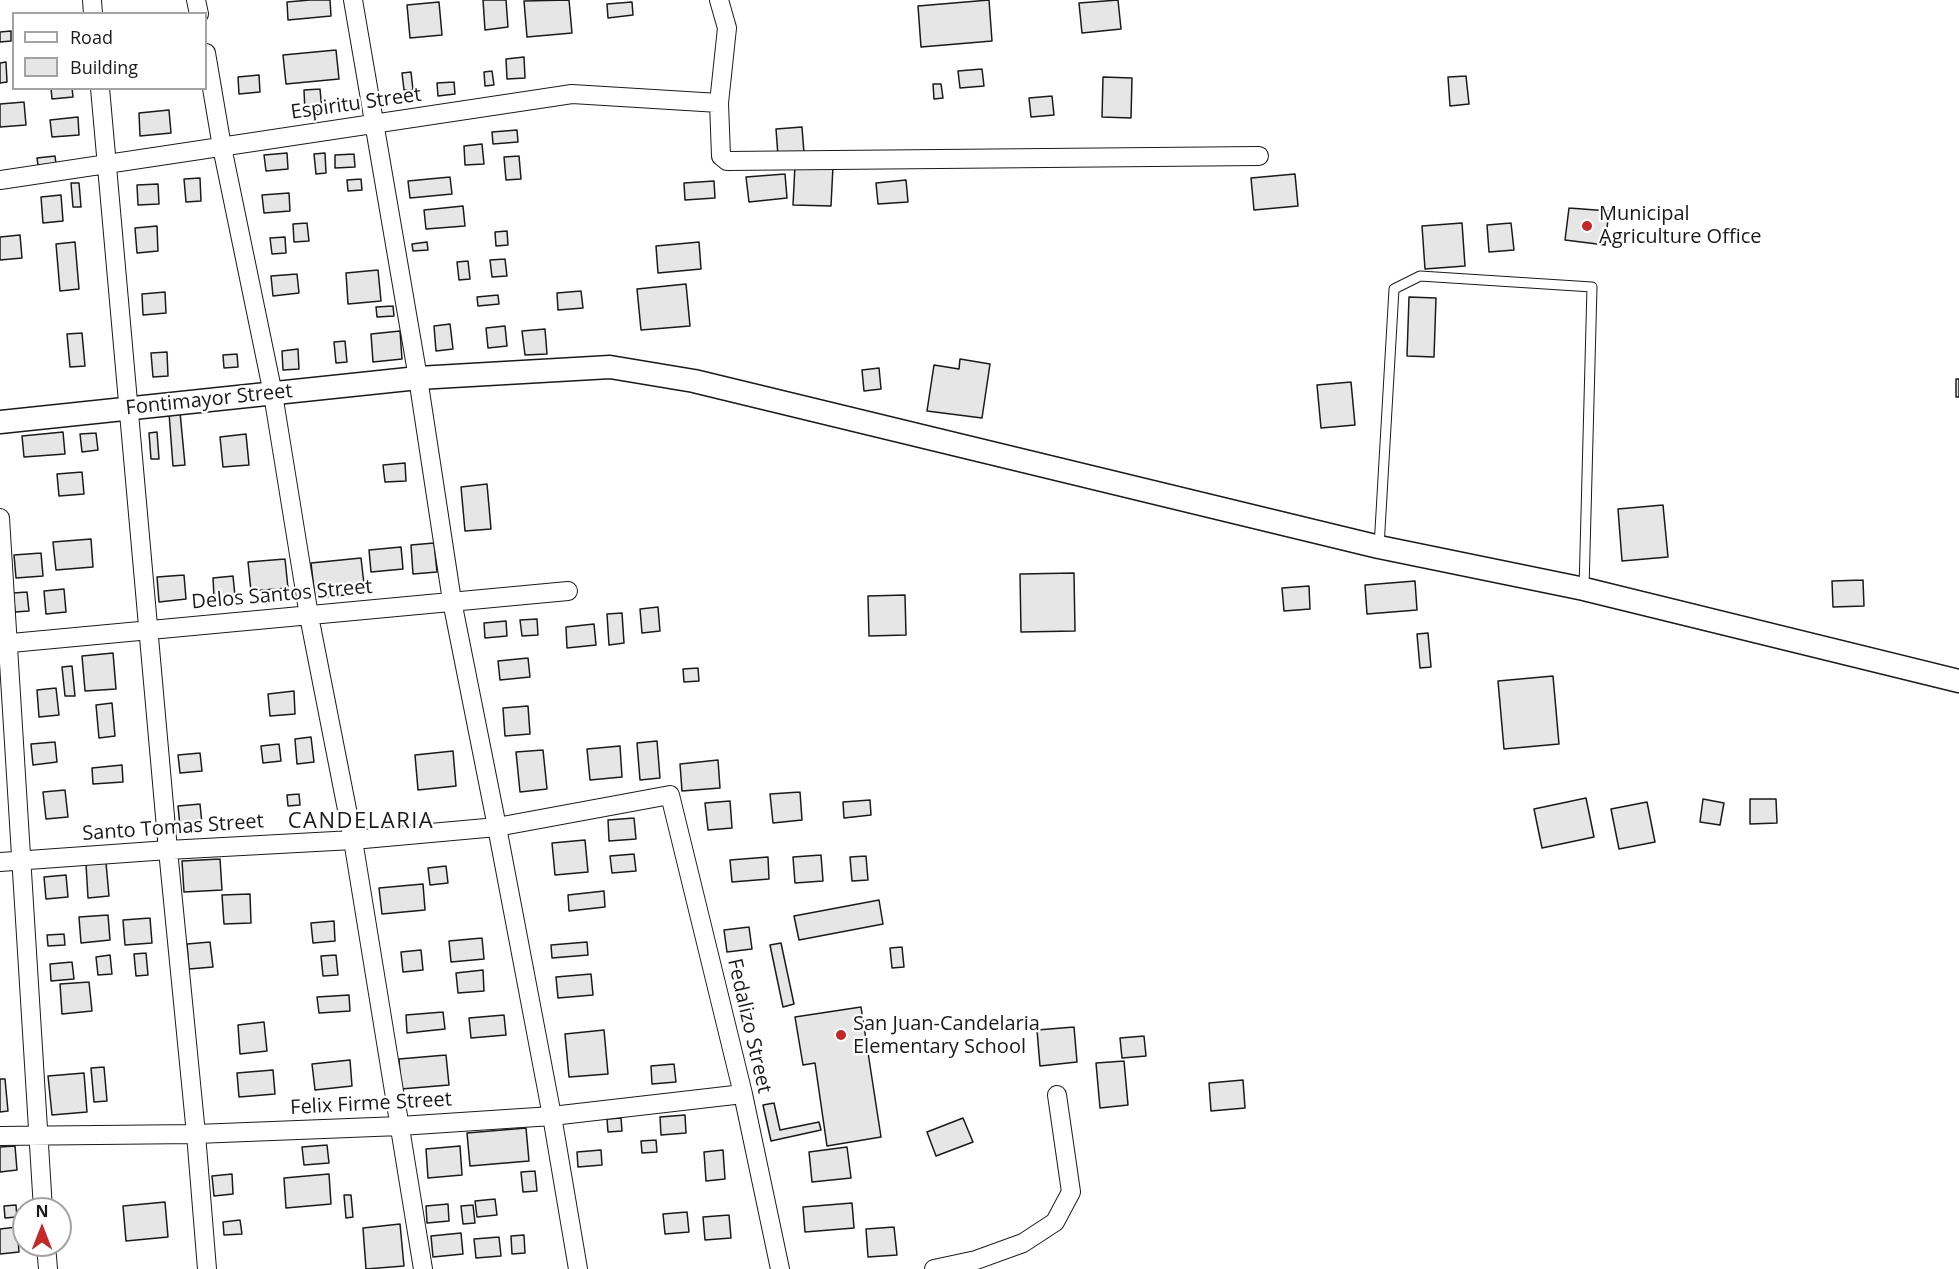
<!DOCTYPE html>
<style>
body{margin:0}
#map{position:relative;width:1959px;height:1269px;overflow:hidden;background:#fff;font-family:"Open Sans",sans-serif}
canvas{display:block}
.legend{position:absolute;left:12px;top:12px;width:195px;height:78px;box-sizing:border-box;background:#fff;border:2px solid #a3a3a3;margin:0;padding:8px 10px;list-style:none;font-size:18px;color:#1a1a1a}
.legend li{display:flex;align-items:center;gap:12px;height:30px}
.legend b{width:30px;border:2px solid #a3a3a3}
.north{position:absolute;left:12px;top:1197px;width:60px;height:60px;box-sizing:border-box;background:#fff;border:2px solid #a3a3a3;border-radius:50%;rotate:0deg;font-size:16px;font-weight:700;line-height:24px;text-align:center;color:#1a1a1a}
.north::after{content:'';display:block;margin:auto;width:21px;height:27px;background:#c62828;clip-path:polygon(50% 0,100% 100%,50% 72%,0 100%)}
</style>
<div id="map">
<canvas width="1959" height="1269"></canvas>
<ul class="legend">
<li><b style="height:8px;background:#fff"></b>Road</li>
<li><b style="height:16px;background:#e6e6e6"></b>Building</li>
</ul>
<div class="north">N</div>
</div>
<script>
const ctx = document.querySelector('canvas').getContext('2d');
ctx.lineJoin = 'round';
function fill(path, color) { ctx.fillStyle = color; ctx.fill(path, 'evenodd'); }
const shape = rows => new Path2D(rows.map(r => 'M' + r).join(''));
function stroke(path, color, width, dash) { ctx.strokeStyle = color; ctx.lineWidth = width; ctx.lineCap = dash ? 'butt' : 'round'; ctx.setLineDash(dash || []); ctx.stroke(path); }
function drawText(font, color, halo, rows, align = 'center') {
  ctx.font = font + ' "Open Sans",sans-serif'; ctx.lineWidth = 4.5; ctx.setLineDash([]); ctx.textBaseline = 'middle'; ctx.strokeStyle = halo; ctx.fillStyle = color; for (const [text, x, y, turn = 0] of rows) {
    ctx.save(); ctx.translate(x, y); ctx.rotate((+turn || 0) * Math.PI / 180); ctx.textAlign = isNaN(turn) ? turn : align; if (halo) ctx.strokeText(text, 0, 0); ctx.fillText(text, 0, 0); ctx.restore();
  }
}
const building = shape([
 [310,0,330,0,331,16,288,20,287,2,310,0],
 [483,0,506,0,508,27,485,30,483,0],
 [569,0,572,33,527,37,524,1,569,0],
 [989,0,992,41,921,47,918,6,989,0],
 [1118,0,1121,29,1082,33,1079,3,1118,0],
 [439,2,442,35,410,38,407,5,439,2],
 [632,2,633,15,608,18,607,4,632,2],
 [11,31,11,41,0,42,0,32,11,31],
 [336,50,339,79,286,84,283,55,336,50],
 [524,57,525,78,507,79,506,59,524,57],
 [6,62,7,82,0,83,0,63,6,62],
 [982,69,984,86,960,88,958,71,982,69],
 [492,71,494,85,485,86,484,72,492,71],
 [411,72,413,90,404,90,402,73,411,72],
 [259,75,260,92,239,94,238,77,259,75],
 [1466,76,1469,104,1450,106,1448,77,1466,76],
 [1103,77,1132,78,1131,118,1102,117,1103,77],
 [454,82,455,94,438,96,437,83,454,82],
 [933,84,941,84,943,98,934,99,933,84],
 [51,88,72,88,73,97,52,99,51,88],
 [320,89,322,111,305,112,304,90,320,89],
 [1052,96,1054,115,1031,117,1029,98,1052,96],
 [24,102,26,125,0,127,0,104,24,102],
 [169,110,171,133,140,136,139,113,169,110],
 [78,117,79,135,52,137,50,120,78,117],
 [802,127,804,153,778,156,776,129,802,127],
 [517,130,518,142,493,144,492,132,517,130],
 [482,144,484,164,465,165,464,146,482,144],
 [287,153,288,169,266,171,264,155,287,153],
 [325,153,326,173,316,174,314,154,325,153],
 [354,154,355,167,335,168,335,155,354,154],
 [55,156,56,164,38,165,37,158,55,156],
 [519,156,521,179,506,180,504,157,519,156],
 [795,165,833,166,831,206,793,205,795,165],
 [785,174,787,198,749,202,746,177,785,174],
 [1295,174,1298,206,1254,210,1251,178,1295,174],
 [450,177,452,194,410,198,408,181,450,177],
 [200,178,201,201,186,202,184,179,200,178],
 [361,179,362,190,348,191,347,180,361,179],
 [906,180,908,202,878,204,876,183,906,180],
 [714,181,715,198,685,200,684,183,714,181],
 [71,183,79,183,81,207,73,207,71,183],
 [158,184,159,204,138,205,137,185,158,184],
 [289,193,290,211,264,213,262,195,289,193],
 [61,195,63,221,43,223,41,197,61,195],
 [463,206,465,226,426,229,424,210,463,206],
 [1569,208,1609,211,1605,245,1565,240,1569,208],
 [307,223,309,241,294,242,293,224,307,223],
 [1462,223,1465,266,1425,269,1422,226,1462,223],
 [1511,223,1514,250,1489,252,1487,225,1511,223],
 [157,226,158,251,137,253,135,228,157,226],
 [507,231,508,245,496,246,495,232,507,231],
 [20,235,22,258,0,260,0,237,20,235],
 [285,237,286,253,272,254,270,238,285,237],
 [75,242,79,289,60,291,56,244,75,242],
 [427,242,428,250,413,251,412,244,427,242],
 [699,242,701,269,658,273,656,246,699,242],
 [505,259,507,276,492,277,490,260,505,259],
 [468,261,470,279,459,280,457,262,468,261],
 [378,270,381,301,348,304,346,273,378,270],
 [297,274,299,293,273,296,271,276,297,274],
 [686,284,690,326,641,330,637,289,686,284],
 [581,291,583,308,558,310,557,293,581,291],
 [165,292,166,313,143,315,142,294,165,292],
 [498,295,499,304,478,306,477,297,498,295],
 [1409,297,1436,298,1434,357,1407,356,1409,297],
 [393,306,394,316,377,317,376,307,393,306],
 [450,324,453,349,436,351,434,326,450,324],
 [505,326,507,346,488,348,486,328,505,326],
 [545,329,547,354,525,355,522,331,545,329],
 [400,331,402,359,373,362,371,334,400,331],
 [82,333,85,366,70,367,67,334,82,333],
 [345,341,347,362,336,363,334,342,345,341],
 [298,349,299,369,283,370,282,351,298,349],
 [167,352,168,376,153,377,151,353,167,352],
 [237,354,238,367,224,368,223,355,237,354],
 [960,359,990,364,982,418,927,411,934,365,959,369,960,359],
 [879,368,881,389,864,391,862,370,879,368],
 [1956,379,1959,379,1959,397,1956,397,1956,379],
 [1351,382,1355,425,1321,428,1317,385,1351,382],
 [180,412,185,465,173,466,169,413,180,412],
 [63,432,65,454,24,457,22,436,63,432],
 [157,432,159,459,151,459,149,433,157,432],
 [96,433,98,450,82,452,80,434,96,433],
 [246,434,249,465,223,467,220,437,246,434],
 [405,463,406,481,385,482,383,465,405,463],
 [82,472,84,494,59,496,57,474,82,472],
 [487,484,491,529,465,531,461,487,487,484],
 [1663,505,1668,557,1622,561,1618,509,1663,505],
 [91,539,93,567,56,570,53,542,91,539],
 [434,543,437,572,413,574,411,545,434,543],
 [401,547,403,569,371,572,369,550,401,547],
 [41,553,43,576,16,578,14,555,41,553],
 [361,558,365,593,315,598,311,563,361,558],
 [285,559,288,588,251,591,248,562,285,559],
 [1074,573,1075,631,1021,632,1020,574,1074,573],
 [184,575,186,599,159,602,157,577,184,575],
 [233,576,235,596,214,598,213,578,233,576],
 [1863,580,1864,606,1833,607,1832,581,1863,580],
 [1415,581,1417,610,1367,614,1365,585,1415,581],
 [1309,586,1310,609,1284,611,1282,588,1309,586],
 [64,589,66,612,46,614,44,591,64,589],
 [27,592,29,611,15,612,13,593,27,592],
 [905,595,906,635,869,636,868,596,905,595],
 [658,607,660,631,642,633,640,609,658,607],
 [622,613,624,643,609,645,607,614,622,613],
 [537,619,538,635,522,636,520,620,537,619],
 [506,621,507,636,485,638,484,623,506,621],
 [594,624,596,645,567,648,566,627,594,624],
 [1428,633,1431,667,1420,668,1417,634,1428,633],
 [113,653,116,689,85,691,82,656,113,653],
 [528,658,530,677,500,680,498,661,528,658],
 [72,666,75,696,65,696,62,667,72,666],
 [698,668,699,681,684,682,683,669,698,668],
 [1553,676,1559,744,1504,749,1498,681,1553,676],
 [56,688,59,715,39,717,37,690,56,688],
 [294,691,295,714,270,716,268,694,294,691],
 [112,703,115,736,99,738,96,705,112,703],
 [528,706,530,734,505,736,503,708,528,706],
 [311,737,314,762,297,764,295,739,311,737],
 [657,741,660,778,640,780,637,743,657,741],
 [55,742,57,762,33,765,31,744,55,742],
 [279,744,281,761,263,763,261,746,279,744],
 [620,746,622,777,590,780,587,749,620,746],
 [543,750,547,789,520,792,516,752,543,750],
 [453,751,456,786,418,790,415,755,453,751],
 [200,753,202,771,180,773,178,755,200,753],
 [718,760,720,788,682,791,680,764,718,760],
 [122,765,123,782,93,784,92,768,122,765],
 [65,790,68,817,46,819,43,792,65,790],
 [800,792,802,820,773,823,770,794,800,792],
 [299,794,300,805,288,806,287,795,299,794],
 [1586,798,1594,837,1542,848,1534,809,1586,798],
 [1703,799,1724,803,1720,825,1700,822,1703,799],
 [1750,799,1776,799,1777,823,1750,824,1750,799],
 [870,800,871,815,844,818,843,802,870,800],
 [730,801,732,828,708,830,705,803,730,801],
 [1647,802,1655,842,1619,849,1611,809,1647,802],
 [200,804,202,824,180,826,178,806,200,804],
 [634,818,636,839,609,841,608,820,634,818],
 [585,840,588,872,555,875,552,843,585,840],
 [634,854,636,871,612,873,610,856,634,854],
 [821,855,823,881,795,883,793,857,821,855],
 [866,856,868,880,852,881,850,857,866,856],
 [768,857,769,879,732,882,730,860,768,857],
 [220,859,222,890,184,892,182,861,220,859],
 [106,863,109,896,88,898,86,864,106,863],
 [446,866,448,883,430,885,428,868,446,866],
 [66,875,68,897,46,899,44,877,66,875],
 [423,884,425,910,382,914,379,888,423,884],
 [604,891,605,907,569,911,568,895,604,891],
 [250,894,251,923,224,924,222,895,250,894],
 [879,900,883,924,799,940,794,916,879,900],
 [108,915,110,940,81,943,79,917,108,915],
 [150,918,152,943,125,945,123,920,150,918],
 [334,921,335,941,313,943,311,923,334,921],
 [749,927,752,949,727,952,724,930,749,927],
 [64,934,65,945,48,946,47,935,64,934],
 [482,938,484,959,451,962,449,941,482,938],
 [210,942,213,967,189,969,187,944,210,942],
 [587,942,588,955,552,958,551,945,587,942],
 [781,943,794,1004,783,1007,770,945,781,943],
 [902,947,904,967,892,968,890,948,902,947],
 [421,950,423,970,403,972,401,952,421,950],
 [146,953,148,975,136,976,134,954,146,953],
 [110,955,112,974,98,975,96,957,110,955],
 [336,955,338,975,323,976,321,956,336,955],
 [72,962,74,979,51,981,50,964,72,962],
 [483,970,484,991,458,993,456,973,483,970],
 [591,974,593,995,558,998,556,977,591,974],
 [89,982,92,1011,62,1014,60,984,89,982],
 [349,995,350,1011,319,1013,317,997,349,995],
 [861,1007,881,1137,827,1146,815,1063,803,1065,795,1017,861,1007],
 [443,1012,445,1029,407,1033,406,1015,443,1012],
 [504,1015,506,1035,471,1038,469,1018,504,1015],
 [264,1022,267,1051,240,1054,238,1025,264,1022],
 [1074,1027,1077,1062,1040,1066,1037,1030,1074,1027],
 [604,1030,608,1074,569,1077,565,1034,604,1030],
 [1144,1036,1146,1056,1122,1058,1120,1038,1144,1036],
 [446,1055,449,1085,401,1089,399,1059,446,1055],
 [350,1060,352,1086,315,1090,312,1064,350,1060],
 [1124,1061,1128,1105,1100,1108,1096,1063,1124,1061],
 [674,1064,676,1082,652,1084,651,1066,674,1064],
 [104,1067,107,1101,94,1102,91,1068,104,1067],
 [273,1070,275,1094,239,1097,237,1073,273,1070],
 [84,1073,87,1112,52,1115,48,1076,84,1073],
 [0,1079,5,1079,8,1111,0,1112,0,1079],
 [1243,1080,1245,1108,1211,1111,1209,1083,1243,1080],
 [774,1103,780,1130,819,1122,821,1130,771,1141,763,1105,774,1103],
 [685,1115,686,1133,661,1135,660,1117,685,1115],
 [621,1118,622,1131,608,1132,607,1119,621,1118],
 [963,1118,973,1142,936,1156,927,1132,963,1118],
 [526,1128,529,1161,470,1166,467,1133,526,1128],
 [656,1140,657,1152,642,1153,641,1141,656,1140],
 [327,1145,329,1163,304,1165,302,1147,327,1145],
 [15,1146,17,1170,0,1172,0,1147,15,1146],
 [460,1146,462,1175,428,1178,426,1149,460,1146],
 [847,1147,851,1178,812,1182,809,1152,847,1147],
 [601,1150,602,1165,578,1167,577,1152,601,1150],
 [723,1150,725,1179,706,1181,704,1152,723,1150],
 [535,1171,537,1191,523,1192,521,1172,535,1171],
 [232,1174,233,1194,214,1196,212,1176,232,1174],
 [329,1174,331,1204,286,1208,284,1178,329,1174],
 [344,1195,351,1195,353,1217,346,1218,344,1195],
 [495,1199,497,1215,477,1217,475,1201,495,1199],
 [165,1202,168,1237,126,1241,123,1206,165,1202],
 [852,1203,854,1228,805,1232,803,1207,852,1203],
 [448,1204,449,1221,427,1223,426,1206,448,1204],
 [16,1205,17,1217,5,1218,4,1206,16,1205],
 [473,1205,475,1223,463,1224,461,1206,473,1205],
 [687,1212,689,1232,665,1234,663,1214,687,1212],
 [729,1215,731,1238,705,1240,703,1217,729,1215],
 [240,1220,242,1234,224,1235,223,1222,240,1220],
 [400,1224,404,1266,366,1269,363,1228,400,1224],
 [17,1227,19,1252,0,1254,0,1229,17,1227],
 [894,1227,897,1255,868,1257,866,1229,894,1227],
 [461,1233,463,1254,433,1257,431,1236,461,1233],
 [524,1235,525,1253,512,1254,511,1236,524,1235],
 [499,1237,501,1256,476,1258,474,1239,499,1237]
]);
const service = shape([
 [1379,547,1394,289,1420,276,1592,287,1584,589]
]);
const minor = shape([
 [92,0,93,14],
 [196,0,199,14],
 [353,0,418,378,452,601,497,827,552,1116,578,1269],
 [719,0,727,28,719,103,721,156,727,161,1259,156],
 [206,53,222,147,273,394,309,616,353,840,423,1269],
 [100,88,168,850,196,1134,207,1269],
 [0,180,572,94,719,103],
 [0,518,43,1209],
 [0,644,568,591],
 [0,862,168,850,353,840,497,827,670,795,743,1094,780,1269],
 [0,1136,196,1134,400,1126,552,1116,743,1094],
 [46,1245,48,1269],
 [934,1269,976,1260,1023,1243,1055,1222,1071,1192,1057,1095]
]);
const tertiary = shape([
 [0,422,418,378,610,367,694,381,1379,547,1584,589,1959,681]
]);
const markers = [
 [1587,226,6,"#c62828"],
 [841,1035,6,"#c62828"]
];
const streetNames = [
 ["Espiritu Street",356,104,-8],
 ["Fontimayor Street",209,400,-6],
 ["Delos Santos Street",282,595,-5],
 ["Santo Tomas Street",173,828,-4],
 ["Fedalizo Street",749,1026,77],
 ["Felix Firme Street",371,1104,-3]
];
const poiNames = [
 ["Municipal",1599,214],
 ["Agriculture Office",1599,237],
 ["San Juan-Candelaria",853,1024],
 ["Elementary School",853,1047]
];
const quarterNames = [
 ["CANDELARIA",361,822]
];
fill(building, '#e6e6e6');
stroke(building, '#1a1a1a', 1.5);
stroke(service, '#1a1a1a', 11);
stroke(minor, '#1a1a1a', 20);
stroke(tertiary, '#1a1a1a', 25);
stroke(service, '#fff', 9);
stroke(minor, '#fff', 18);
stroke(tertiary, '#fff', 22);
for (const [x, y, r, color] of markers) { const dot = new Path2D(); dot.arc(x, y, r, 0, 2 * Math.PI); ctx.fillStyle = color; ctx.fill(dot); stroke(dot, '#fff', 2); }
drawText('20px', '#1a1a1a', '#fff', streetNames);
drawText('20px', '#1a1a1a', '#fff', poiNames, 'left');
ctx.letterSpacing = '1.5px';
drawText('22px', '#1a1a1a', '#fff', quarterNames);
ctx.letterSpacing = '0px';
</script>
